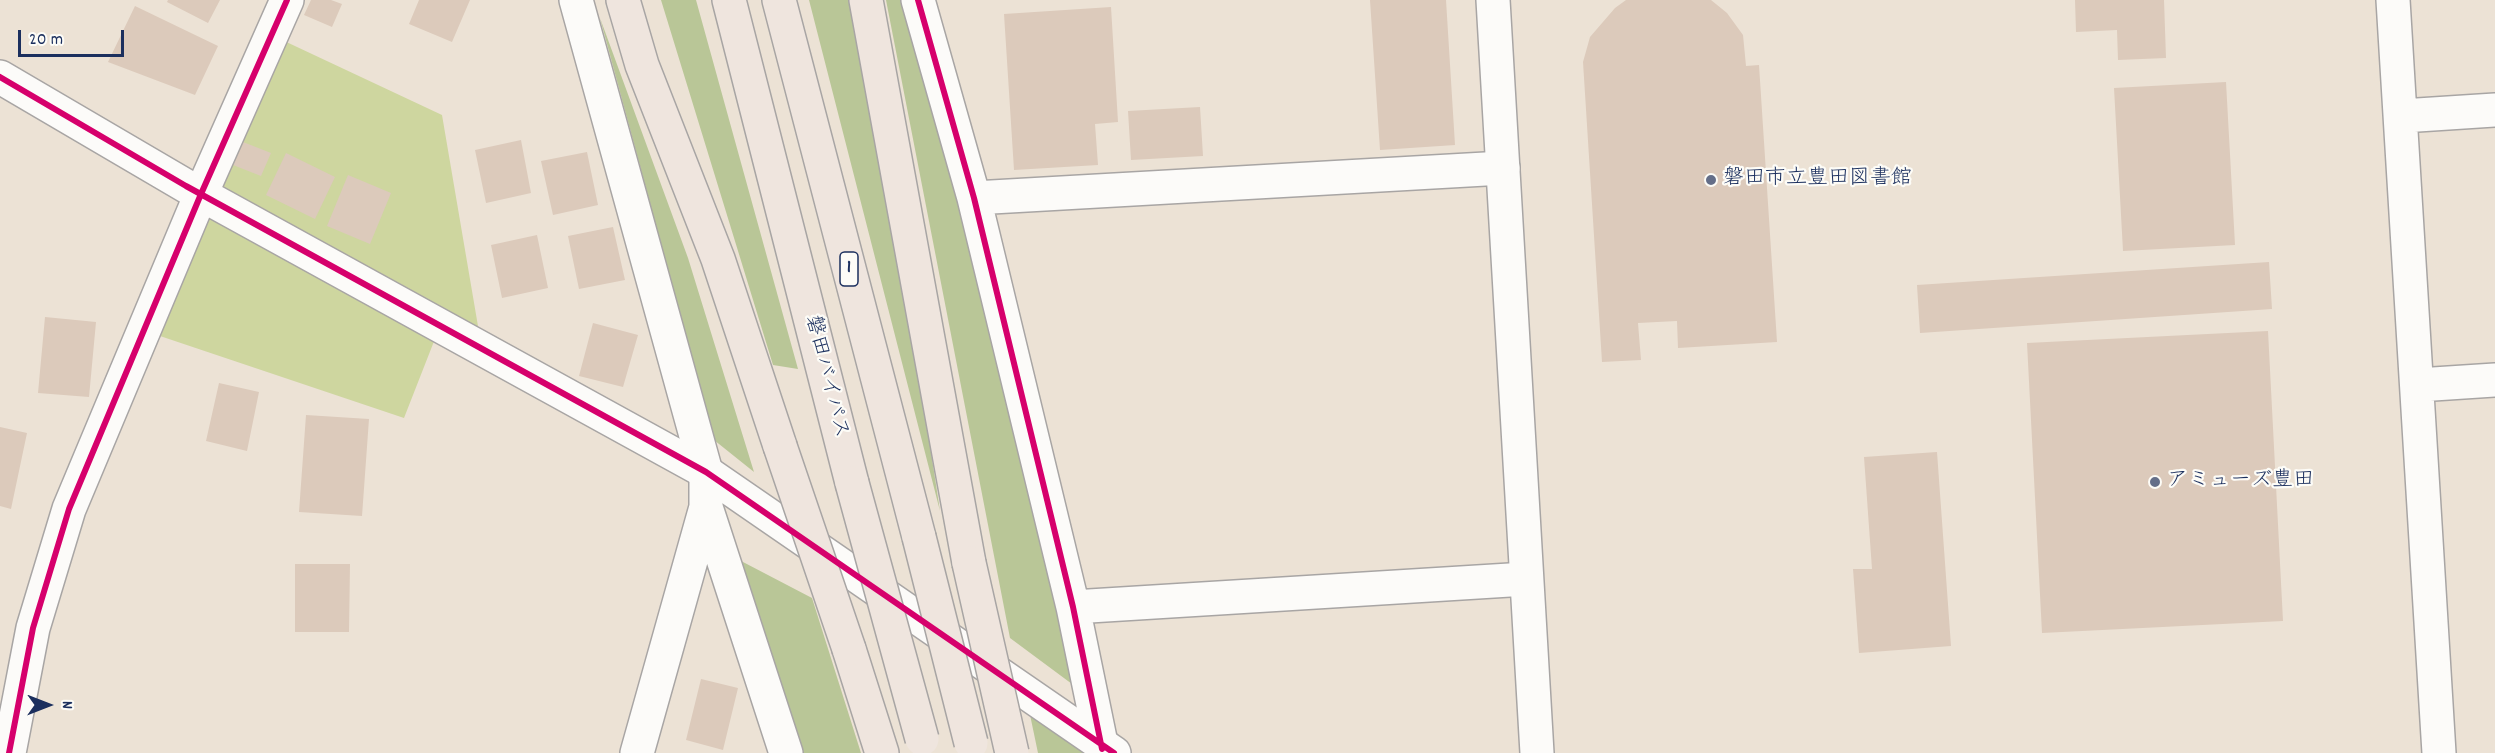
<!DOCTYPE html>
<meta charset="utf-8">
<style>
body{margin:0}
#map{position:relative;width:2495px;height:753px;overflow:hidden;background:#ece2d5;font-family:Dekko,sans-serif}
canvas{display:block}
.north{position:absolute;left:18px;top:675px;width:60px;height:60px;-webkit-text-stroke:4px #fdfcf7;paint-order:stroke;rotate:90deg;font-size:16px;font-weight:700;line-height:24px;text-align:center;color:#1b2f5e}
.north::after{content:'';display:block;margin:auto;width:21px;height:27px;background:#1b2f5e;clip-path:polygon(50% 0,100% 100%,50% 72%,0 100%)}
.scale{position:absolute;left:18px;top:30px;width:106px;height:27px;box-sizing:border-box;border:3px solid #1b2f5e;border-top:0;padding-left:8px;font-size:18px;line-height:21px;white-space:nowrap;color:#1b2f5e;-webkit-text-stroke:4px #fdfcf7;paint-order:stroke}
</style>
<div id="map">
<canvas width="2495" height="753"></canvas>
<div class="north">N</div>
<div class="scale">20 m</div>
</div>
<script>
const ctx = document.querySelector('canvas').getContext('2d');
ctx.lineJoin = 'round';
function fill(path, color) { ctx.fillStyle = color; ctx.fill(path, 'evenodd'); }
const shape = rows => new Path2D(rows.map(r => 'M' + r).join(''));
function stroke(path, color, width, dash) { ctx.strokeStyle = color; ctx.lineWidth = width; ctx.lineCap = dash ? 'butt' : 'round'; ctx.setLineDash(dash || []); ctx.stroke(path); }
function drawText(font, color, halo, rows, align = 'center') {
  ctx.font = font + ' Dekko,"Klee One",sans-serif'; ctx.lineWidth = 4.5; ctx.setLineDash([]); ctx.textBaseline = 'middle'; ctx.strokeStyle = halo; ctx.fillStyle = color; for (const [text, x, y, turn = 0] of rows) {
    ctx.save(); ctx.translate(x, y); ctx.rotate((+turn || 0) * Math.PI / 180); ctx.textAlign = isNaN(turn) ? turn : align; if (halo) ctx.strokeText(text, 0, 0); ctx.fillText(text, 0, 0); ctx.restore();
  }
}
const green = shape([
 [280,39,442,115,479,332,220,191],
 [210,199,440,326,404,418,157,335]
]);
const forest = shape([
 [661,0,696,0,798,369,773,365],
 [809,0,862,0,940,511],
 [886,0,916,0,1069,592,1072,684,1010,638],
 [600,18,688,258,754,472,714,440],
 [720,550,812,598,861,753,786,753],
 [1029,710,1103,753,1038,753]
]);
const building = shape([
 [168,0,220,0,208,23,167,2],
 [311,0,331,0,342,4,332,27,304,15],
 [419,0,470,0,452,42,409,24],
 [1370,0,1446,0,1455,145,1380,150],
 [1626,0,1711,0,1727,13,1743,35,1746,66,1759,65,1777,342,1678,348,1677,321,1638,323,1641,360,1602,362,1583,62,1590,37,1615,8],
 [2075,0,2164,0,2166,58,2118,60,2117,30,2076,32],
 [135,6,218,46,195,95,108,62],
 [1111,7,1118,122,1095,124,1098,165,1014,170,1004,14],
 [2226,82,2235,245,2123,251,2114,88],
 [1200,107,1203,156,1131,160,1128,111],
 [521,140,531,193,486,203,475,150],
 [243,142,271,153,261,176,233,165],
 [587,152,598,205,553,215,541,161],
 [286,153,335,177,315,219,266,195],
 [348,175,391,193,370,244,327,226],
 [613,227,625,280,579,289,568,236],
 [537,235,548,288,502,298,491,245],
 [2269,262,2272,309,1920,333,1917,285],
 [45,317,96,322,89,397,38,393],
 [593,323,638,335,623,387,579,376],
 [2268,331,2283,621,2042,633,2027,343],
 [219,383,259,392,247,451,206,441],
 [306,415,369,419,362,516,299,512],
 [0,427,27,433,11,509,0,506],
 [1937,452,1951,646,1859,653,1853,569,1872,569,1864,457],
 [295,564,350,564,349,632,295,632],
 [701,679,738,688,723,750,686,740]
]);
const minor = shape([
 [576,0,706,472,706,507,637,753],
 [918,0,974,198,1073,607,1103,753],
 [2393,0,2439,753],
 [2402,116,2495,110],
 [974,198,1503,168],
 [2418,385,2495,380],
 [706,507,786,753],
 [1073,607,1526,579],
 [9,753,33,628,69,509,201,194,287,0]
]);
const tertiary = shape([
 [1493,0,1537,753],
 [0,77,186,186,706,472,1114,753]
]);
const trunk = shape([
 [623,0,642,65,718,259,780,446],
 [729,0,852,483],
 [779,0,919,537],
 [866,0,969,563],
 [849,649,882,753]
]);
const trunkBridge = shape([
 [780,446,849,649],
 [852,483,922,739],
 [919,537,971,743],
 [969,563,1012,753]
]);
const cycleway = shape([
 [918,0,974,198,1073,607,1102,749],
 [0,77,186,186,706,472,1114,753],
 [9,753,33,628,69,509,201,194,287,0]
]);
const markers = [
 [1711,180,6,"#646e88"],
 [2155,482,6,"#646e88"]
];
const shields = [
 [849,269,18]
];
const shieldNames = [
 ["1",849,269]
];
const poiNames = [
 ["磐田市立豊田図書館",1723,180],
 ["アミューズ豊田",2167,482]
];
const streetNames = [
 ["磐田バイパス",825,377,76]
];
fill(green, '#ced69f');
fill(forest, '#b9c697');
fill(building, '#dccabb');
stroke(minor, '#a8a5a4', 36);
stroke(tertiary, '#a8a5a4', 36);
stroke(trunk, '#a8a5a4', 36);
stroke(minor, '#fcfbf9', 33);
stroke(tertiary, '#fcfbf9', 33);
stroke(trunk, '#efe5de', 33);
stroke(trunkBridge, '#a8a5a4', 36, []);
stroke(trunkBridge, '#efe5de', 33);
stroke(cycleway, '#d6006c', 6);
for (const [x, y, r, color] of markers) { const dot = new Path2D(); dot.arc(x, y, r, 0, 2 * Math.PI); ctx.fillStyle = color; ctx.fill(dot); stroke(dot, '#fdfcf7', 2); }
for (const [x, y, w] of shields) { const box = new Path2D(); box.roundRect(x - w / 2, y - 17, w, 34, 4.5); ctx.fillStyle = '#fdfcf7'; ctx.fill(box); stroke(box, '#1b2f5e', 1.5); }
drawText('bold 20px', '#1b2f5e', null, shieldNames);
drawText('21px', '#1b2f5e', '#fdfcf7', poiNames, 'left');
drawText('21px', '#1b2f5e', '#fdfcf7', streetNames);
</script>
